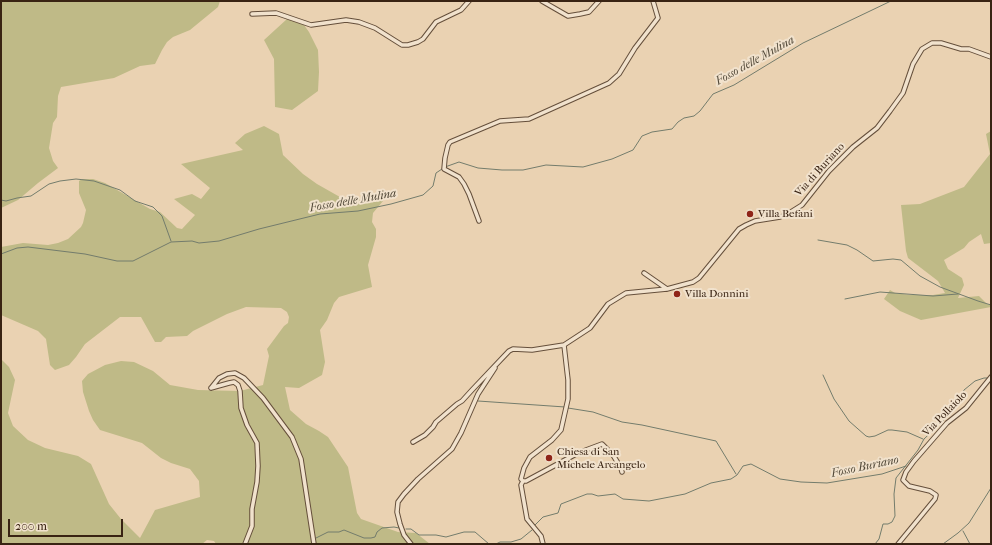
<!DOCTYPE html>
<style>
body{margin:0}
#map{position:relative;width:992px;height:545px;overflow:hidden;background:#ead2b2;font-family:"IM FELL French Canon",serif}
canvas{display:block}
.frame{position:absolute;inset:0;border:2px solid #392313;pointer-events:none}
.scale{position:absolute;left:8px;top:519px;width:115px;height:18px;box-sizing:border-box;border:2px solid #392313;border-top:0;padding-left:5px;font-size:12px;line-height:14px;white-space:nowrap;color:#392313;-webkit-text-stroke:3px #f1e2cd;paint-order:stroke}
</style>
<div id="map">
<canvas width="992" height="545"></canvas>
<div class="frame"></div>
<div class="scale">200 m</div>
</div>
<script>
const ctx = document.querySelector('canvas').getContext('2d');
ctx.lineJoin = 'round';
function fill(path, color) { ctx.fillStyle = color; ctx.fill(path, 'evenodd'); }
const shape = rows => new Path2D(rows.map(r => 'M' + r).join(''));
function stroke(path, color, width, dash) { ctx.strokeStyle = color; ctx.lineWidth = width; ctx.lineCap = dash ? 'butt' : 'round'; ctx.setLineDash(dash || []); ctx.stroke(path); }
function drawText(font, color, halo, rows, align = 'center') {
  ctx.font = font + ' "IM FELL French Canon",serif'; ctx.lineWidth = 4; ctx.setLineDash([]); ctx.textBaseline = 'middle'; ctx.strokeStyle = halo; ctx.fillStyle = color; for (const [text, x, y, turn = 0] of rows) {
    ctx.save(); ctx.translate(x, y); ctx.rotate((+turn || 0) * Math.PI / 180); ctx.textAlign = isNaN(turn) ? turn : align; if (halo) ctx.strokeText(text, 0, 0); ctx.fillText(text, 0, 0); ctx.restore();
  }
}
const green = shape([
 [1,1,220,1,218,7,190,30,173,37,167,42,162,50,155,64,140,66,114,78,61,87,58,96,57,117,53,123,49,148,53,161,58,168,38,183,18,200,1,208],
 [287,19,304,25,309,32,318,50,319,72,318,91,292,110,275,107,274,59,264,40],
 [264,126,279,134,283,155,303,174,317,184,347,201,360,199,376,195,382,195,383,201,373,213,372,222,376,229,376,237,368,265,372,287,339,297,334,303,327,320,320,330,325,362,322,375,299,388,285,387,290,410,306,424,319,431,328,437,348,467,357,513,361,519,398,532,416,533,430,544,216,544,214,541,207,540,202,544,1,544,1,359,9,367,15,380,8,413,13,426,28,440,45,448,78,456,91,464,109,504,121,519,140,538,155,510,200,497,199,481,190,469,171,463,161,458,142,443,100,430,93,420,89,411,83,392,82,381,88,374,105,365,121,361,134,362,153,371,170,385,198,390,240,391,263,385,269,356,267,349,284,326,288,323,289,317,287,312,281,308,246,307,227,314,193,331,187,336,166,337,161,342,155,342,141,317,120,317,85,344,76,357,69,365,55,370,50,365,46,339,38,331,1,315,1,247,23,243,48,245,58,243,68,239,81,227,83,223,86,210,79,193,79,181,82,179,93,179,105,183,150,209,160,212,177,228,182,229,195,215,174,199,192,194,201,199,210,188,181,164,243,150,235,143,245,134],
 [991,131,991,243,984,244,981,234,969,242,964,248,944,260,948,269,962,278,964,285,958,298,979,296,987,304,991,305,991,307,921,320,900,311,884,299,890,290,895,293,910,295,933,295,945,293,938,281,908,258,906,251,901,205,920,204,964,187,990,154,986,134]
]);
const stream = shape([
 [445,167,459,162,478,168,502,170,523,170,546,165,583,167,612,159,633,150,642,136,652,132,672,129,678,122,684,118,694,116,700,111,713,94,734,85,803,43,891,1],
 [1,200,6,201,17,198,31,196,49,184,60,181,76,179,94,181,120,190,135,201,153,207,162,216,171,241],
 [818,240,847,245,857,250,873,261,893,259,901,260,920,276,940,287,978,301,991,305],
 [1,254,17,248,28,247,85,254,117,261,133,261,171,242,192,241,199,243,219,241,259,229,320,214,358,211,391,204,423,195,433,186,436,173,442,169],
 [845,299,880,292,933,296,958,294],
 [823,375,834,399,849,421,866,436,869,437,875,436,888,430,892,430,907,432,923,439],
 [478,401,565,407],
 [568,408,593,412,622,422,642,425,716,441,736,474],
 [535,525,543,517,558,513,561,504,587,494,592,494,598,496,615,494,623,499,649,501,685,494,711,483,731,479,737,475,743,466,751,464,780,479,801,482,827,483,882,474,906,466],
 [406,529,411,529,419,535,436,535,446,537,464,532,475,532,489,544],
 [963,531,970,544],
 [316,538,328,532,339,532,344,530,364,538,371,538,375,537,377,532,382,528,394,527,399,528],
 [496,544,500,542,511,542,521,539,532,530],
 [875,544,879,539,883,524,888,524,892,522,895,516,894,494,896,478,918,450,924,439,945,419,964,390,975,381,984,378,989,378],
 [943,544,958,533,969,523,991,488]
]);
const minor = shape([
 [542,1,568,16,580,14,589,12,599,1],
 [252,14,276,13,311,25,346,20,359,22,375,28,402,45,408,45,418,42,423,39,436,22,461,10,469,1],
 [479,221,469,194,464,184,459,177,444,169,445,158,448,145,450,142,500,121,529,119,609,83,619,74,635,48,658,18,653,1],
 [644,273,667,289],
 [211,388,219,378,227,374,235,373,244,378,263,398,292,437,301,459,314,544],
 [211,388,229,383,234,382,238,385,240,391,241,408,247,425,257,443,258,466,257,482,252,509,252,526,245,544],
 [413,442,425,435,433,427,436,422,457,404,462,401,472,390,509,351,513,349,532,350,564,345,590,328,608,304,626,293,667,289,693,282,699,278,739,229,746,225,755,221,780,217,786,215,802,205,829,171,853,147,877,128,890,111,903,93,913,64,922,49,932,43,941,43,961,49,969,49,991,57],
 [523,481,526,481,578,453,602,444,613,455,621,468,622,472],
 [411,544,404,535,400,524,397,512,398,502,404,494,418,479,452,449,461,433,478,394,495,368],
 [543,544,541,536,527,519,521,485,523,481,521,479,524,468,530,457,552,440,561,430,568,399,568,380,564,345],
 [898,544,935,499,936,495,930,491,909,486,903,480,906,472,914,461,947,423,966,408,991,377]
]);
const markers = [
 [750,214,4,"#8f2418"],
 [677,294,4,"#8f2418"],
 [549,458,4,"#8f2418"]
];
const streetNames = [
 ["Via di Buriano",820,170,-48],
 ["Via Pollaiolo",945,414,-46]
];
const poiNames = [
 ["Villa Befani",758,214],
 ["Villa Donnini",685,294],
 ["Chiesa di San",557,452],
 ["Michele Arcangelo",557,465]
];
const waterNames = [
 ["Fosso delle Mulina",755,61,-29],
 ["Fosso delle Mulina",353,201,-10],
 ["Fosso Buriano",865,467,-12]
];
fill(green, '#bfba87');
stroke(stream, '#737c6c', 1);
stroke(minor, '#654f3b', 5.5);
stroke(minor, '#f1e2cd', 3.5);
for (const [x, y, r, color] of markers) { const dot = new Path2D(); dot.arc(x, y, r, 0, 2 * Math.PI); ctx.fillStyle = color; ctx.fill(dot); stroke(dot, '#f1e2cd', 1.5); }
drawText('11px', '#392313', '#f1e2cd', streetNames);
drawText('11px', '#392313', '#f1e2cd', poiNames, 'left');
drawText('italic 12px', '#514838', '#f1e2cd', waterNames);
</script>
